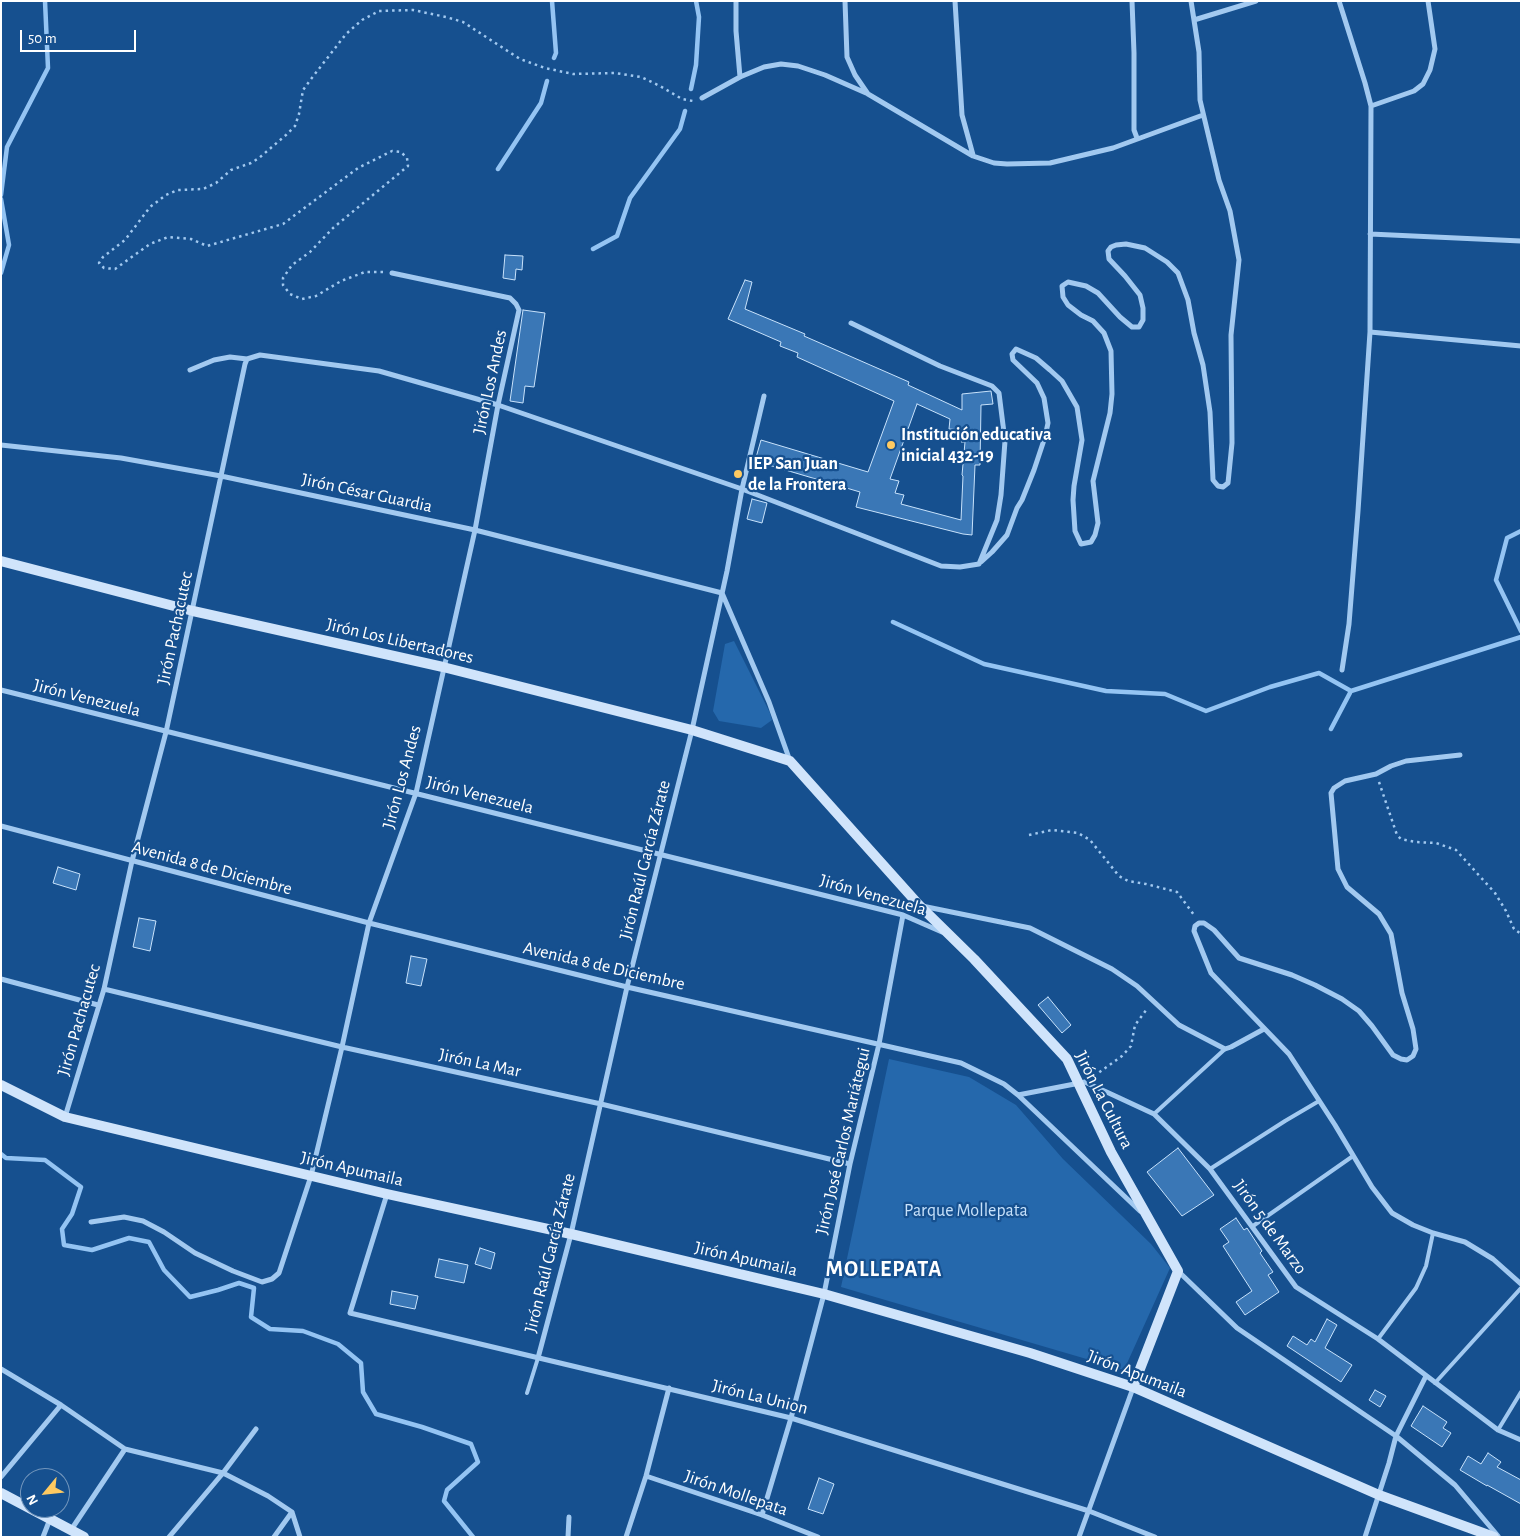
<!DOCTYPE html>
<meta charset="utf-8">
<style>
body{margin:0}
#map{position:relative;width:1522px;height:1538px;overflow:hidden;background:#16508f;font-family:"Alegreya Sans",sans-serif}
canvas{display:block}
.frame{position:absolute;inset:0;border:2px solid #fff;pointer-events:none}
.north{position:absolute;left:20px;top:1468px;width:50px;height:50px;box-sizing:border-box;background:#16508f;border:1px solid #7396bc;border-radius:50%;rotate:242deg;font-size:14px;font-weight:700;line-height:20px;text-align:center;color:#fff}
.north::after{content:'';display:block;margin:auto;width:18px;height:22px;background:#ffca61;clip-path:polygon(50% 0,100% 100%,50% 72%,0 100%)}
.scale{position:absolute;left:20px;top:30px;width:116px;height:22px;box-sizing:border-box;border:2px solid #fff;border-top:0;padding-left:6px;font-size:15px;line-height:18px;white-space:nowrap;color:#fff;-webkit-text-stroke:4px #16508f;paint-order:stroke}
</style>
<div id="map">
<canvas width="1522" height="1538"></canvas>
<div class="frame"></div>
<div class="north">N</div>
<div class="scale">50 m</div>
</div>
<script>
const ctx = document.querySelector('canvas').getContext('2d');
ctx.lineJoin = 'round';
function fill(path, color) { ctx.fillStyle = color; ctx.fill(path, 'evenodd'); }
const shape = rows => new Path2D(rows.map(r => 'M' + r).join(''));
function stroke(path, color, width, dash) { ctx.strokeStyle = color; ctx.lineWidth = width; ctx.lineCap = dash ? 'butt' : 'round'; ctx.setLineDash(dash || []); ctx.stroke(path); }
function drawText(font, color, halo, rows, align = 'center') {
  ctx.font = font + ' "Alegreya Sans",sans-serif'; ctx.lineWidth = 4.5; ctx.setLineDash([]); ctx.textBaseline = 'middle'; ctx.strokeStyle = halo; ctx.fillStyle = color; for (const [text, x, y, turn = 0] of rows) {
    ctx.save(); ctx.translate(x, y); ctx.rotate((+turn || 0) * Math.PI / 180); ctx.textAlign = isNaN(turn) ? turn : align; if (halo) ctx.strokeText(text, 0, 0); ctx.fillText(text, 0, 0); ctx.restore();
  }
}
const green = shape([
 [734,641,770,713,772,720,761,728,719,721,713,711,725,644],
 [889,1059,969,1077,1016,1105,1063,1159,1151,1244,1170,1268,1124,1370,841,1287]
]);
const stream = shape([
 [552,1,556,53,554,58],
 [691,89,696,65,699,17,696,1],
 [498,169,541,103,547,81],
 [1,195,7,147,48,68,45,1],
 [1,199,9,245,1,273],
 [593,249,617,236,630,198,680,129,685,111],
 [1521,531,1507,538,1496,580,1521,631],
 [893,622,984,664,1106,691,1165,694,1206,711,1270,687,1319,673,1351,691,1521,637],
 [1331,729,1351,691],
 [1,1154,6,1158,45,1160,81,1187,72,1214,62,1229,64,1245,92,1250,129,1238,149,1242,164,1270,190,1297,218,1290,239,1283,254,1288,251,1317,270,1329,303,1331,338,1344,361,1363,363,1392,376,1414,422,1427,471,1444,478,1462,447,1490,444,1501,473,1537]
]);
const building = shape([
 [505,255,523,256,522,270,516,269,515,280,503,278,505,255],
 [745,280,752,282,745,309,805,334,804,336,909,382,908,385,962,410,962,394,991,391,993,404,981,405,980,465,975,465,972,535,963,534,856,507,860,492,755,461,761,440,868,472,894,401,797,357,798,353,780,346,781,342,728,319,745,280],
 [917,404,950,419,949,429,962,430,961,442,965,442,962,475,963,476,961,520,901,504,904,495,895,493,899,481,890,479,917,404],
 [523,310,545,313,534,387,525,386,523,403,510,401,523,310],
 [752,499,767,503,762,523,747,519,752,499],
 [58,867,80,874,76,890,53,883,58,867],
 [139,918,156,921,150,951,133,947,139,918],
 [411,956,427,959,421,986,406,983,411,956],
 [1048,997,1071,1025,1062,1033,1038,1005,1048,997],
 [1178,1148,1214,1195,1182,1216,1147,1172,1178,1148],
 [1236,1218,1244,1230,1247,1228,1262,1251,1260,1253,1273,1272,1268,1275,1279,1292,1245,1315,1236,1302,1252,1291,1223,1246,1229,1242,1220,1229,1236,1218],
 [480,1248,495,1253,491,1269,475,1264,480,1248],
 [439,1259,468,1265,464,1283,435,1277,439,1259],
 [392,1291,418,1296,415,1309,390,1304,392,1291],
 [1327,1319,1337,1325,1325,1348,1352,1365,1341,1382,1287,1346,1293,1336,1307,1345,1311,1339,1315,1342,1327,1319],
 [1375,1390,1386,1396,1380,1407,1369,1400,1375,1390],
 [1423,1406,1447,1422,1443,1428,1451,1433,1442,1447,1411,1426,1423,1406],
 [1488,1453,1501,1462,1497,1467,1521,1480,1521,1504,1487,1485,1487,1486,1460,1470,1468,1456,1481,1464,1488,1453],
 [819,1478,834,1484,823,1514,808,1509,819,1478]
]);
const path = shape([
 [383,272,365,272,341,281,316,296,302,299,290,294,283,285,283,278,292,265,310,252,333,228,408,166,407,158,401,152,392,151,358,168,283,224,207,246,191,239,168,237,150,244,115,269,104,268,99,263,103,257,125,240,150,207,166,195,178,190,203,189,216,183,231,170,251,163,259,158,286,135,295,126,299,114,303,90,311,79,346,34,362,20,379,11,413,10,446,17,463,22,520,59,545,68,573,74,615,73,641,77,660,86,682,99,693,101],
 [1379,782,1397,835,1401,839,1416,842,1436,843,1456,850,1495,893,1506,911,1514,929,1521,934],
 [1029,835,1052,830,1078,833,1090,840,1119,876,1128,881,1146,884,1177,892,1194,915],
 [1094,1076,1122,1056,1131,1046,1135,1025,1147,1009]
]);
const lane = shape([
 [1154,1114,1225,1049],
 [1210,1169,1285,1121,1319,1101],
 [1253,1226,1353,1156],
 [1378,1339,1416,1288,1426,1266,1433,1233],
 [1435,1383,1521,1288],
 [527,1393,538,1358],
 [1498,1430,1521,1392]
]);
const street = shape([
 [736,1,736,31,740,77],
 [845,1,847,57,855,75,868,94,973,156,994,163,1007,164,1050,163,1113,148,1203,115],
 [955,1,962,115,973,155],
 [1132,1,1134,53,1134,130,1137,138],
 [1339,1,1365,83,1371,106,1370,332,1358,511,1349,624,1342,670],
 [1194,20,1256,1],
 [702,98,740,77,764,67,781,64,798,66,825,75,866,93],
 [1371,106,1414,91,1423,84,1430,70,1435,49,1428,1],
 [1370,234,1521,241],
 [1370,332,1521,346],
 [190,370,214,360,230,357,247,359],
 [1,445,121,458,221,476,475,530,722,593,769,702,790,761],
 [981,562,992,552,1007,535,1017,508,1022,500,1034,470,1045,437,1048,423,1044,398,1037,383,1013,360,1012,354,1016,349,1036,358,1050,370,1062,381,1077,407,1082,440,1074,486,1073,500,1075,531,1081,544,1091,542,1095,535,1098,523,1093,481,1110,413,1112,394,1111,351,1104,333,1093,321,1081,315,1068,305,1063,297,1062,286,1068,282,1086,286,1098,293,1120,317,1132,327,1139,327,1143,320,1143,308,1140,295,1125,276,1109,259,1108,251,1111,247,1116,245,1126,244,1145,248,1167,262,1178,273,1188,300,1194,333,1203,365,1210,412,1213,480,1218,486,1223,487,1228,483,1232,443,1231,335,1239,260,1230,211,1219,180,1200,100,1199,52,1191,1],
 [1,690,903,915,942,932],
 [1460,755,1406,761,1391,766,1376,774,1345,781,1334,788,1331,793,1338,869,1347,887,1379,914,1391,934,1402,993,1413,1029,1416,1049,1413,1056,1407,1060,1401,1059,1393,1055,1372,1026,1359,1011,1342,999,1315,985,1292,975,1239,958,1214,930,1204,923,1199,923,1195,926,1194,931,1211,973,1289,1054,1335,1125,1372,1187,1392,1213,1413,1225,1433,1233,1465,1242,1493,1259,1521,1284],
 [1,826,369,923,627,987,961,1063,1004,1084,1018,1095,1140,1211],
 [922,906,1030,928,1112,969,1137,986,1179,1025,1225,1049,1231,1047,1264,1029],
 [1,979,98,1005],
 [104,989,342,1047,601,1104,850,1164],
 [1018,1095,1085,1082,1154,1114,1210,1169,1296,1287,1378,1339,1498,1430,1521,1440],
 [65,1117,104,989,132,861,166,732,245,364,247,359,260,355,379,371,498,405,742,489,941,566,960,567,979,564,997,520,1001,495,1005,441,999,393,992,386,940,366,851,323],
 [387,1194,350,1313,791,1418,1089,1511,1155,1537],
 [91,1222,124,1217,143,1221,164,1232,195,1253,233,1271,262,1282,272,1279,279,1273,311,1176,342,1047,369,923,416,793,475,530,498,405,519,310,516,304,510,298,392,273],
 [1178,1271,1237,1328,1396,1436,1455,1485,1498,1536],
 [538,1358,571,1234,627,987,692,730,727,571,742,489,764,396],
 [1,1369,61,1405,125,1449,223,1473,268,1496,292,1512,300,1537],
 [646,1476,762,1515,818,1537],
 [1,1477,61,1405],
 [762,1515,791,1418,824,1294,850,1164,879,1044,903,915],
 [71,1530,125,1449],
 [43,1537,50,1519],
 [169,1537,223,1473,256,1429],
 [274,1537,292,1512],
 [568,1537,569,1517],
 [626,1537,646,1476,669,1388],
 [1079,1537,1133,1388],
 [1365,1537,1389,1463,1396,1436,1426,1376]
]);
const secondary = shape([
 [1,561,193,611,443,667,692,730,790,761,919,905,974,959,1067,1059,1111,1152,1178,1271,1133,1387],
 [1,1085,65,1117,387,1194,571,1234,824,1294,1030,1353,1133,1387,1379,1495,1494,1537],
 [1,1493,84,1537]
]);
const markers = [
 [891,445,5,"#ffca61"],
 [738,474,5,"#ffca61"]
];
const streetNames = [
 ["Jirón Los Andes",490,382,-78],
 ["Jirón César Guardia",367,493,12],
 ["Jirón Pachacutec",175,628,-78],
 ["Jirón Los Libertadores",400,641,13],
 ["Jirón Venezuela",87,698,14],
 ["Jirón Los Andes",402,777,-75],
 ["Jirón Venezuela",480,795,14],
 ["Jirón Raúl García Zárate",645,860,-76],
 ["Avenida 8 de Diciembre",212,868,15],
 ["Jirón Venezuela",873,895,16],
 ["Avenida 8 de Diciembre",604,966,13],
 ["Jirón Pachacutec",79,1020,-74],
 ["Jirón La Mar",480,1063,12],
 ["Jirón La Cultura",1104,1100,63],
 ["Jirón José Carlos Mariátegui",843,1141,-77],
 ["Jirón Apumaila",352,1169,13],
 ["Jirón 5 de Marzo",1270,1227,54],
 ["Jirón Raúl García Zárate",550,1253,-76],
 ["Jirón Apumaila",746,1259,13],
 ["Jirón Apumaila",1137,1374,21],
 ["Jirón La Union",760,1397,14],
 ["Jirón Mollepata",736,1493,19]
];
const poiNames = [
 ["Institución educativa",901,435],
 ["inicial 432-19",901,456],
 ["IEP San Juan",748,464],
 ["de la Frontera",748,485]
];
const parkNames = [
 ["Parque Mollepata",966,1211]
];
const districtNames = [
 ["MOLLEPATA",884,1269]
];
fill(green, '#2568ac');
stroke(stream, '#94c4f3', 4.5);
fill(building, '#3a77b6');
stroke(building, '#c8e2fb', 1);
stroke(path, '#a2c9f0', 2.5, [2.5, 4]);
stroke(lane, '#a2c9f0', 4);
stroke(street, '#a2c9f0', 5);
stroke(secondary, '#d0e4fb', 10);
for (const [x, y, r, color] of markers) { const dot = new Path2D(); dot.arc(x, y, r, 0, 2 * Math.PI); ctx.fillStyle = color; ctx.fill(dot); stroke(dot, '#16508f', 2); }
drawText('18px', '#fff', '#16508f', streetNames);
drawText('bold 18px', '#fff', '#16508f', poiNames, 'left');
drawText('18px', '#c8e2fb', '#16508f', parkNames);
ctx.letterSpacing = '1px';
drawText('bold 22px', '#fff', '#16508f', districtNames);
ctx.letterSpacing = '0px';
</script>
